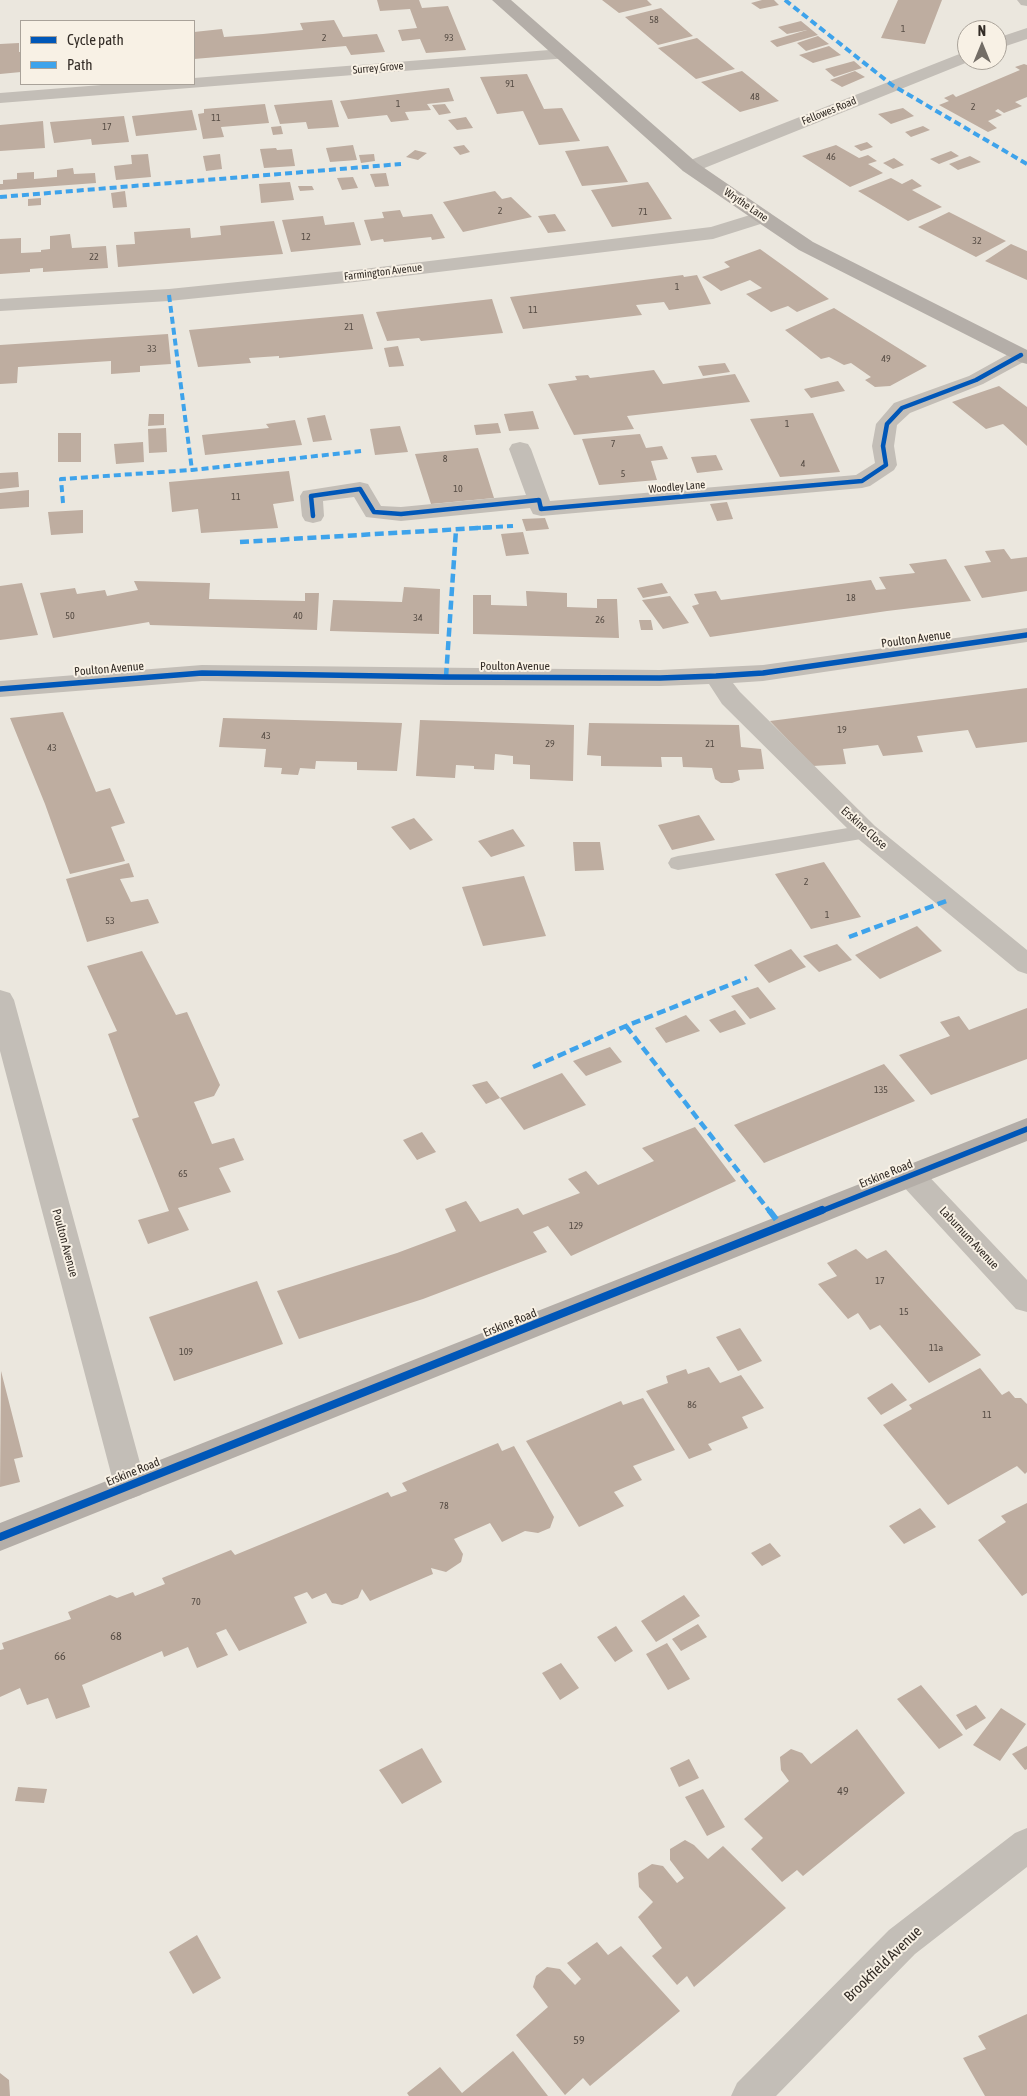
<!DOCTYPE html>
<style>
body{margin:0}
#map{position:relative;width:1027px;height:2096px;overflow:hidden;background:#ebe7de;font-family:"Asap Condensed",sans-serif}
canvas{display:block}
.legend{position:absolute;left:20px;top:20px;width:175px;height:65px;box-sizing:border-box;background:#f8f1e5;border:1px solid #a9a299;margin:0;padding:6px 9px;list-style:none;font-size:15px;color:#332c26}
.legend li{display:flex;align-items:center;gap:10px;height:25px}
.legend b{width:25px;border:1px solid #a9a299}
.north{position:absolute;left:957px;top:20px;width:50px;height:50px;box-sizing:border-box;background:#f8f1e5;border:1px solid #a9a299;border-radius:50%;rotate:0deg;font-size:14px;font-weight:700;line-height:20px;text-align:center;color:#332c26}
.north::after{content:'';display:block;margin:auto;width:18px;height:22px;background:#736d66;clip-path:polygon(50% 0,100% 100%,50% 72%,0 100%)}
</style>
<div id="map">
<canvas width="1027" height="2096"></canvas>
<ul class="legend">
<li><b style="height:6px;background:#0057b8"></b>Cycle path</li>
<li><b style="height:6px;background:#3ea3eb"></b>Path</li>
</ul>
<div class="north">N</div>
</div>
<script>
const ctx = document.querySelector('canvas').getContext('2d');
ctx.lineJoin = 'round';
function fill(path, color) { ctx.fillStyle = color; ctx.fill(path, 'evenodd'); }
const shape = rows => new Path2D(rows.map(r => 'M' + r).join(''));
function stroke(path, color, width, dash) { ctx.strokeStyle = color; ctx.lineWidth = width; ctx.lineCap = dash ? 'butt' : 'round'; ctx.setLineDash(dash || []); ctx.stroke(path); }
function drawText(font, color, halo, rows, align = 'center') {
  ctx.font = font + ' "Asap Condensed",sans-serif'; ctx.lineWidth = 4; ctx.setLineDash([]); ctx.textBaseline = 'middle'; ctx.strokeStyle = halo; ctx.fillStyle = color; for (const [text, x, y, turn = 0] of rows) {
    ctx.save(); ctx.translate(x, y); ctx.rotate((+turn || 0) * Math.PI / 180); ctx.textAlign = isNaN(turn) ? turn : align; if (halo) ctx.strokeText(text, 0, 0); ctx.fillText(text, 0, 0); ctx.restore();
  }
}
const building = shape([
 [377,0,419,0,422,8,448,6,466,50,426,53,420,39,402,41,398,30,417,28,410,9,380,11],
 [602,0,647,0,652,5,619,13],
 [762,0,774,0,779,5,760,9,751,3],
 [898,0,942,0,925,44,881,38],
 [661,8,693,36,658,45,625,17],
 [334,20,343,37,377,34,385,52,351,55,346,46,194,59,194,32,222,29,224,37,263,34,303,30,300,23],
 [801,21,818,35,777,47,770,41,807,30,787,34,778,27],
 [818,36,829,44,806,51,797,43],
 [697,38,735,69,696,79,658,48],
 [19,43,19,52,21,52,21,72,0,74,0,44],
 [829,46,841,55,813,63,799,55],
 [854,61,862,68,834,77,825,69],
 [1024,64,1027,65,1027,97,1015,102,1022,106,1004,113,998,109,995,111,1002,115,988,121,997,128,988,132,939,105,949,101,944,98,953,94,956,97,1020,70,1015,67],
 [742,71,779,101,740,112,701,82],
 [855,71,865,77,842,87,830,80],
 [527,74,544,109,562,108,580,141,539,145,523,111,497,114,480,77],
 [449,88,454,101,427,104,431,110,405,112,409,120,391,122,387,115,348,119,340,101],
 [332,100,339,127,308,129,306,122,280,124,274,105],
 [265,104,269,123,221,127,224,137,203,139,198,114,204,113,204,109],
 [445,104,451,113,439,115,432,105],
 [903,108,914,116,891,124,878,114],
 [192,110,197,130,136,136,132,116],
 [124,116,129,142,92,145,91,139,54,143,50,122],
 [466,117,473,128,457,130,448,120],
 [43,121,45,148,0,151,0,125],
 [281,126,283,134,273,135,271,127],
 [923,126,930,130,911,137,905,132],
 [867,142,873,147,861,151,854,146],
 [353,145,357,160,330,162,326,148],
 [464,145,470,152,460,155,453,147],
 [836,145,859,158,868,155,877,161,868,164,883,173,850,187,802,156],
 [608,146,628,182,582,186,565,151],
 [276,148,277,150,292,149,295,166,264,168,260,149],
 [415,150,427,153,418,160,406,157],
 [951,151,959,156,939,164,930,159],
 [148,154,151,177,116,180,114,166,132,164,131,155],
 [220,154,222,169,206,171,203,156],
 [374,154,375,161,361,163,359,155],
 [970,156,981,162,958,170,949,164],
 [894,158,904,165,893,169,883,163],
 [73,168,74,174,95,173,96,183,0,190,0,184,3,184,3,180,17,179,17,173,34,172,34,179,57,177,57,170],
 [386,173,389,186,375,187,370,174],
 [353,177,358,188,342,190,337,178],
 [891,178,902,184,912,179,922,186,912,190,942,207,908,221,858,191],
 [290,182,294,200,261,203,259,184],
 [648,182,672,219,612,227,591,190],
 [298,186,312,186,314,190,300,191],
 [125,191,127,207,113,208,111,193],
 [495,191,502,199,511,197,532,217,463,232,443,202],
 [41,198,41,205,28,206,28,199],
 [400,210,403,217,432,214,445,238,432,240,431,237,384,242,383,239,371,241,364,220,384,218,382,212],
 [949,212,1006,241,976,257,918,227],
 [555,214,566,231,548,233,538,216],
 [323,216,325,225,354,222,361,245,291,252,282,220],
 [274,221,283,254,118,267,116,245,135,244,134,232,190,228,191,238,221,235,220,226],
 [70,234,72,248,106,246,108,268,43,272,43,268,30,269,30,272,0,274,0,239,21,238,21,253,41,252,41,250,50,249,50,236],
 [1011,244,1027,251,1027,280,985,261],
 [760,249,792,272,829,299,797,312,788,306,771,312,746,294,762,288,750,280,721,291,702,277,730,267,724,262],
 [683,275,684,277,697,275,711,304,669,310,664,302,636,305,642,315,523,329,510,297],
 [492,299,503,333,421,341,419,338,387,341,376,312],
 [834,308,927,366,890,386,875,387,865,380,871,377,851,363,844,365,829,357,821,359,785,330],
 [363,314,373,349,279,358,279,356,249,358,251,363,198,367,189,330],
 [168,334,171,364,140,366,140,372,111,374,111,361,18,367,17,383,0,384,0,345],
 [398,346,404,366,389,367,384,348],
 [725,363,730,372,703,376,698,366],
 [654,370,663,384,735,374,750,402,627,416,634,429,574,435,548,384,577,380,575,376,588,375,590,378],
 [838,381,845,391,811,398,804,389],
 [999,386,1027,407,1027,446,1003,424,986,429,952,402],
 [533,411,539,429,509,431,504,414],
 [813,413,840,472,780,477,750,419],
 [149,414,164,414,164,425,148,426],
 [325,415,332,440,313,442,307,418],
 [295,420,302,445,205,455,202,435,269,428,266,424],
 [498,423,501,433,476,435,474,425],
 [400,426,408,452,375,455,370,429],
 [166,428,167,452,149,453,148,429],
 [58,433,81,433,81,462,58,462],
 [640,434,646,448,662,446,668,459,651,461,657,480,599,485,582,439],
 [143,442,144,462,116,464,114,444],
 [478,448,494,498,431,504,415,454],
 [716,455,723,470,697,473,691,457],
 [289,471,294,501,273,504,278,528,201,533,198,509,172,512,169,482],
 [18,472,19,487,0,489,0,473],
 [29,490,29,507,0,509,0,493],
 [727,502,733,519,717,521,710,504],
 [83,510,83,533,51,535,48,512],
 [545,518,549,529,526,531,522,519],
 [523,532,529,554,506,556,501,534],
 [1004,549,1011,559,1027,557,1027,591,982,598,964,566,991,562,985,551],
 [946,559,971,601,887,611,710,637,692,606,699,604,694,594,716,591,721,600,871,580,876,590,886,589,879,577,915,573,909,564],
 [134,581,210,583,209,599,305,601,305,593,319,593,317,630,150,625,149,622,53,638,40,593,75,588,77,594,105,590,107,596,138,590],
 [22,583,38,635,0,640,0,586],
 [662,583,668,593,643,598,637,588],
 [404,587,440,589,439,634,330,631,333,600,402,602],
 [526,591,567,593,567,607,597,608,597,599,617,599,619,638,473,634,473,595,491,595,491,605,527,606],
 [670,596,689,623,663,629,642,600],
 [639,620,651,620,653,630,641,630],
 [1027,688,1027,742,976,748,968,730,917,736,923,752,883,756,878,745,843,749,846,764,813,766,770,721],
 [63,712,96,792,110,788,125,823,111,827,125,861,70,874,45,804,10,718],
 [223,718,402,723,397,771,357,770,357,762,316,761,315,769,300,768,298,775,281,774,282,768,264,767,266,749,219,747],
 [420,720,574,725,573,781,530,779,530,765,513,764,513,756,495,754,494,770,474,769,474,766,456,765,455,778,416,776],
 [589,723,739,725,741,747,761,749,764,769,738,770,740,780,732,783,721,783,715,779,712,768,683,767,682,757,661,757,662,767,601,766,601,756,587,755],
 [699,815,715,840,672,850,658,825],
 [414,818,433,840,410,850,391,827],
 [513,829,525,846,491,857,478,841],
 [573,842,600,842,604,870,575,871],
 [824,862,861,917,811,929,775,874],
 [129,863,134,877,120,879,131,902,148,899,159,923,87,942,66,879],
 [524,876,546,936,483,946,462,887],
 [917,926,942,951,880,979,855,955],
 [837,944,852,960,819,972,803,956],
 [791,949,806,967,769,983,754,965],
 [142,951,176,1015,187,1012,220,1085,214,1096,194,1102,212,1144,234,1138,244,1160,219,1168,231,1192,178,1208,189,1230,148,1244,138,1220,169,1211,132,1119,139,1117,108,1034,117,1031,87,966],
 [758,987,776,1009,750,1019,731,996],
 [1027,1008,1027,1059,931,1095,899,1055,950,1036,940,1022,959,1016,969,1030],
 [735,1010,746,1024,720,1033,709,1020],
 [686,1015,700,1031,666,1043,655,1028],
 [610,1047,622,1062,586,1076,573,1061],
 [884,1064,915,1101,764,1163,734,1125],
 [562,1073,586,1105,524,1130,500,1098],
 [487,1081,500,1098,486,1104,472,1085],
 [695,1127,736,1181,571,1256,548,1226,533,1232,547,1252,423,1299,299,1339,277,1291,397,1253,456,1231,445,1209,466,1201,480,1222,518,1208,523,1215,580,1193,568,1179,586,1171,598,1185,654,1161,642,1148],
 [422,1132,436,1152,417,1160,403,1140],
 [856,1249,867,1259,886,1250,981,1355,929,1383,880,1325,870,1330,858,1313,848,1319,818,1284,837,1276,827,1263],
 [257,1281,283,1344,174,1381,149,1317],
 [740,1328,762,1361,738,1371,716,1337],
 [709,1367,720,1383,741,1375,764,1408,742,1417,748,1428,708,1444,712,1450,689,1459,646,1391,668,1383,666,1376,686,1369,688,1374],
 [980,1368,1002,1395,1009,1391,1015,1398,1021,1398,1027,1404,1027,1472,1025,1474,1017,1466,948,1505,883,1425,912,1409,909,1405],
 [1,1371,23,1457,14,1459,20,1482,0,1487],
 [892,1383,907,1400,881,1415,867,1398],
 [643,1398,675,1450,633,1466,642,1480,614,1492,624,1506,579,1527,526,1441,621,1401,623,1405],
 [498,1443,502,1451,514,1446,554,1517,550,1528,538,1533,525,1531,502,1542,490,1523,454,1539,463,1554,461,1562,446,1572,431,1568,433,1574,370,1601,362,1589,358,1598,342,1605,332,1603,326,1593,312,1599,307,1592,294,1597,307,1623,239,1651,226,1629,216,1633,228,1655,197,1668,188,1647,164,1657,162,1651,82,1685,90,1707,56,1719,48,1698,27,1705,20,1688,0,1697,0,1650,4,1649,2,1643,71,1619,68,1612,110,1595,117,1598,133,1592,135,1596,165,1584,162,1578,231,1550,235,1555,388,1492,391,1497,407,1491,402,1483],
 [1027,1503,1027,1593,1022,1596,978,1540,1006,1522,1001,1516],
 [920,1508,936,1527,904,1544,889,1526],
 [770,1543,781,1556,762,1566,751,1553],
 [684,1595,700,1616,656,1642,641,1621],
 [698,1624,707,1637,681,1651,672,1639],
 [616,1626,633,1651,615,1662,597,1637],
 [667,1643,690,1679,668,1690,646,1654],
 [561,1663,579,1688,560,1700,542,1673],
 [921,1685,963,1735,939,1749,897,1699],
 [976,1705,986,1718,966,1730,956,1715],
 [1001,1708,1026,1724,1000,1761,973,1745],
 [857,1729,905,1793,803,1876,797,1870,782,1882,751,1849,763,1838,744,1819,789,1781,781,1770,780,1757,791,1749,802,1753,811,1764],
 [1027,1746,1027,1769,1025,1770,1012,1754],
 [422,1748,442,1782,402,1804,379,1770],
 [689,1759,699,1778,679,1787,670,1768],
 [18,1787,47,1789,44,1803,15,1801],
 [703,1789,725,1827,707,1836,685,1797],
 [685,1840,694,1845,708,1859,723,1846,786,1908,694,1987,687,1976,677,1985,652,1956,662,1948,638,1917,653,1902,639,1887,638,1873,652,1864,663,1866,677,1883,684,1878,670,1860,670,1849],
 [197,1935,221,1978,193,1994,169,1952],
 [597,1942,608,1955,621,1946,680,2011,590,2086,583,2078,565,2095,516,2035,548,2007,533,1987,536,1976,547,1967,560,1969,575,1985,581,1979,567,1963],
 [1027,2014,1027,2096,985,2096,963,2058,986,2049,978,2036],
 [513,2051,548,2096,409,2096,407,2093,440,2067,462,2093],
 [0,2073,9,2080,10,2096,0,2096]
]);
const lane = shape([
 [866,825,873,827,876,832,873,837,678,870,671,868,668,863,671,858,678,856,866,825]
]);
const street = shape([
 [1017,0,1027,0,1027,6,1021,5,1017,0],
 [1027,28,1027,39,997,49,997,38,1027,28],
 [562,49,568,50,571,54,568,58,0,103,0,93,114,84,194,84,194,78,562,49],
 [967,51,967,60,973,60,697,171,690,173,683,171,681,167,683,163,967,51],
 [763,211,770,213,773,217,770,221,713,239,355,282,169,301,0,311,0,299,169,289,355,270,711,227,763,211],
 [1021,349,1027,350,1027,360,983,384,910,413,897,425,894,446,897,465,894,470,870,486,862,488,541,516,533,514,530,508,401,521,366,517,354,497,323,501,324,516,321,521,313,523,305,521,302,516,300,496,303,491,360,482,368,484,381,506,401,507,526,495,509,449,512,444,520,442,528,444,531,449,550,501,856,475,875,463,872,446,876,424,894,403,969,376,1014,351,1021,349],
 [1027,628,1027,642,763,681,733,683,740,692,875,826,1027,950,1027,974,1018,971,857,838,722,704,709,684,660,686,446,685,202,681,0,697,0,681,202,665,660,670,763,665,1027,628],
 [0,990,10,993,14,1000,146,1485,141,1495,130,1499,119,1495,114,1485,0,1051,0,990],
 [911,1165,921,1168,1027,1280,1027,1312,1016,1309,901,1184,897,1176,901,1168,911,1165],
 [1027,1828,1027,1867,915,1954,776,2096,731,2096,737,2083,889,1930,1015,1833,1027,1828]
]);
const secondary = shape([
 [492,0,511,0,697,163,770,213,813,242,1027,350,1027,364,1020,362,799,250,756,221,683,171,492,0],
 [1027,1118,1027,1141,0,1551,0,1523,1027,1118]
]);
const quietFar2 = shape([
 [785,0,892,85,1027,164],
 [0,197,401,164],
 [169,295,192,470],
 [63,503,61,479,192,470,361,451],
 [474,528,513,526]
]);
const quietFar1 = shape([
 [240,542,496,527],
 [446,677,456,530],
 [849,937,949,900],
 [626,1026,770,1212],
 [533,1067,626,1026,747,978]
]);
const quiet = shape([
 [769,1210,782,1227]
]);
const cyclewayFar2 = shape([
 [313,516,311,496,360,489,374,512,401,514,539,500,541,509,862,481,886,465,883,446,887,424,902,408,976,380,1021,355]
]);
const cyclewayFar1 = shape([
 [0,689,202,673,446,677,660,678,716,676,763,673,1027,635],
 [819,1212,1027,1129]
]);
const cycleway = shape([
 [0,1537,822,1210]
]);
const numberNames = [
 ["58",654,20],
 ["1",903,29],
 ["2",324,38],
 ["93",449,38],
 ["91",510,84],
 ["48",755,97],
 ["1",398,104],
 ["2",973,107],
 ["11",216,118],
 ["17",107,127],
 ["46",831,157],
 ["2",500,211],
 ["71",643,212],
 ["12",306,237],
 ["32",977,241],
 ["22",94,257],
 ["1",677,287],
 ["11",533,310],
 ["21",349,327],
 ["33",152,349],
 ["49",886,359],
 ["1",787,424],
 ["7",613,444],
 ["8",445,459],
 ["4",803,464],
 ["5",623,474],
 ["10",458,489],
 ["11",236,497],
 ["18",851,598],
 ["50",70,616],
 ["40",298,616],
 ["34",418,618],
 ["26",600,620],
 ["19",842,730],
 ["43",266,736],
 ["29",550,744],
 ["21",710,744],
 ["43",52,748],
 ["2",806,882],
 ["1",827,915],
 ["53",110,921],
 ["135",881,1090],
 ["65",183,1174],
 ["129",576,1226],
 ["17",880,1281],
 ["15",904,1312],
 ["11a",936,1348],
 ["109",186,1352],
 ["86",692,1405],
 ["11",987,1415],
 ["78",444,1506],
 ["70",196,1602]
];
const farStreetnames = [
 ["Surrey Grove",378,68,-5],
 ["Fellowes Road",829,111,-22],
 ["Wrythe Lane",746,205,34],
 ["Farmington Avenue",383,272,-7],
 ["Woodley Lane",677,487,-5]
];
const streetNames = [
 ["Poulton Avenue",916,639,-8],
 ["Poulton Avenue",515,666],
 ["Poulton Avenue",109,669,-5],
 ["Erskine Close",864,828,42],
 ["Erskine Road",886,1174,-22],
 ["Laburnum Avenue",969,1238,47],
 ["Poulton Avenue",65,1243,75],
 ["Erskine Road",510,1323,-22],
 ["Erskine Road",133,1472,-22]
];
const nearNumbernames = [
 ["68",116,1636],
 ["66",60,1656],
 ["49",843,1791],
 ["59",579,2040]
];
const nearStreetnames = [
 ["Brookfield Avenue",883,1964,-44]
];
fill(building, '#beada0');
fill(lane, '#c3beb7');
fill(street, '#c3beb7');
fill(secondary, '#b4aea8');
stroke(quietFar2, '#3ea3eb', 4, [7, 4]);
stroke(quietFar1, '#3ea3eb', 4.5, [9, 4.5]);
stroke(quiet, '#3ea3eb', 6, [12, 6]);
stroke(cyclewayFar2, '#0057b8', 4.5);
stroke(cyclewayFar1, '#0057b8', 5.5);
stroke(cycleway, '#0057b8', 8);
drawText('10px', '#564c44', null, numberNames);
drawText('11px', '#332c26', '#f8f1e5', farStreetnames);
drawText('12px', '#332c26', '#f8f1e5', streetNames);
drawText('12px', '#564c44', null, nearNumbernames);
drawText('15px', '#332c26', '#f8f1e5', nearStreetnames);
</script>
